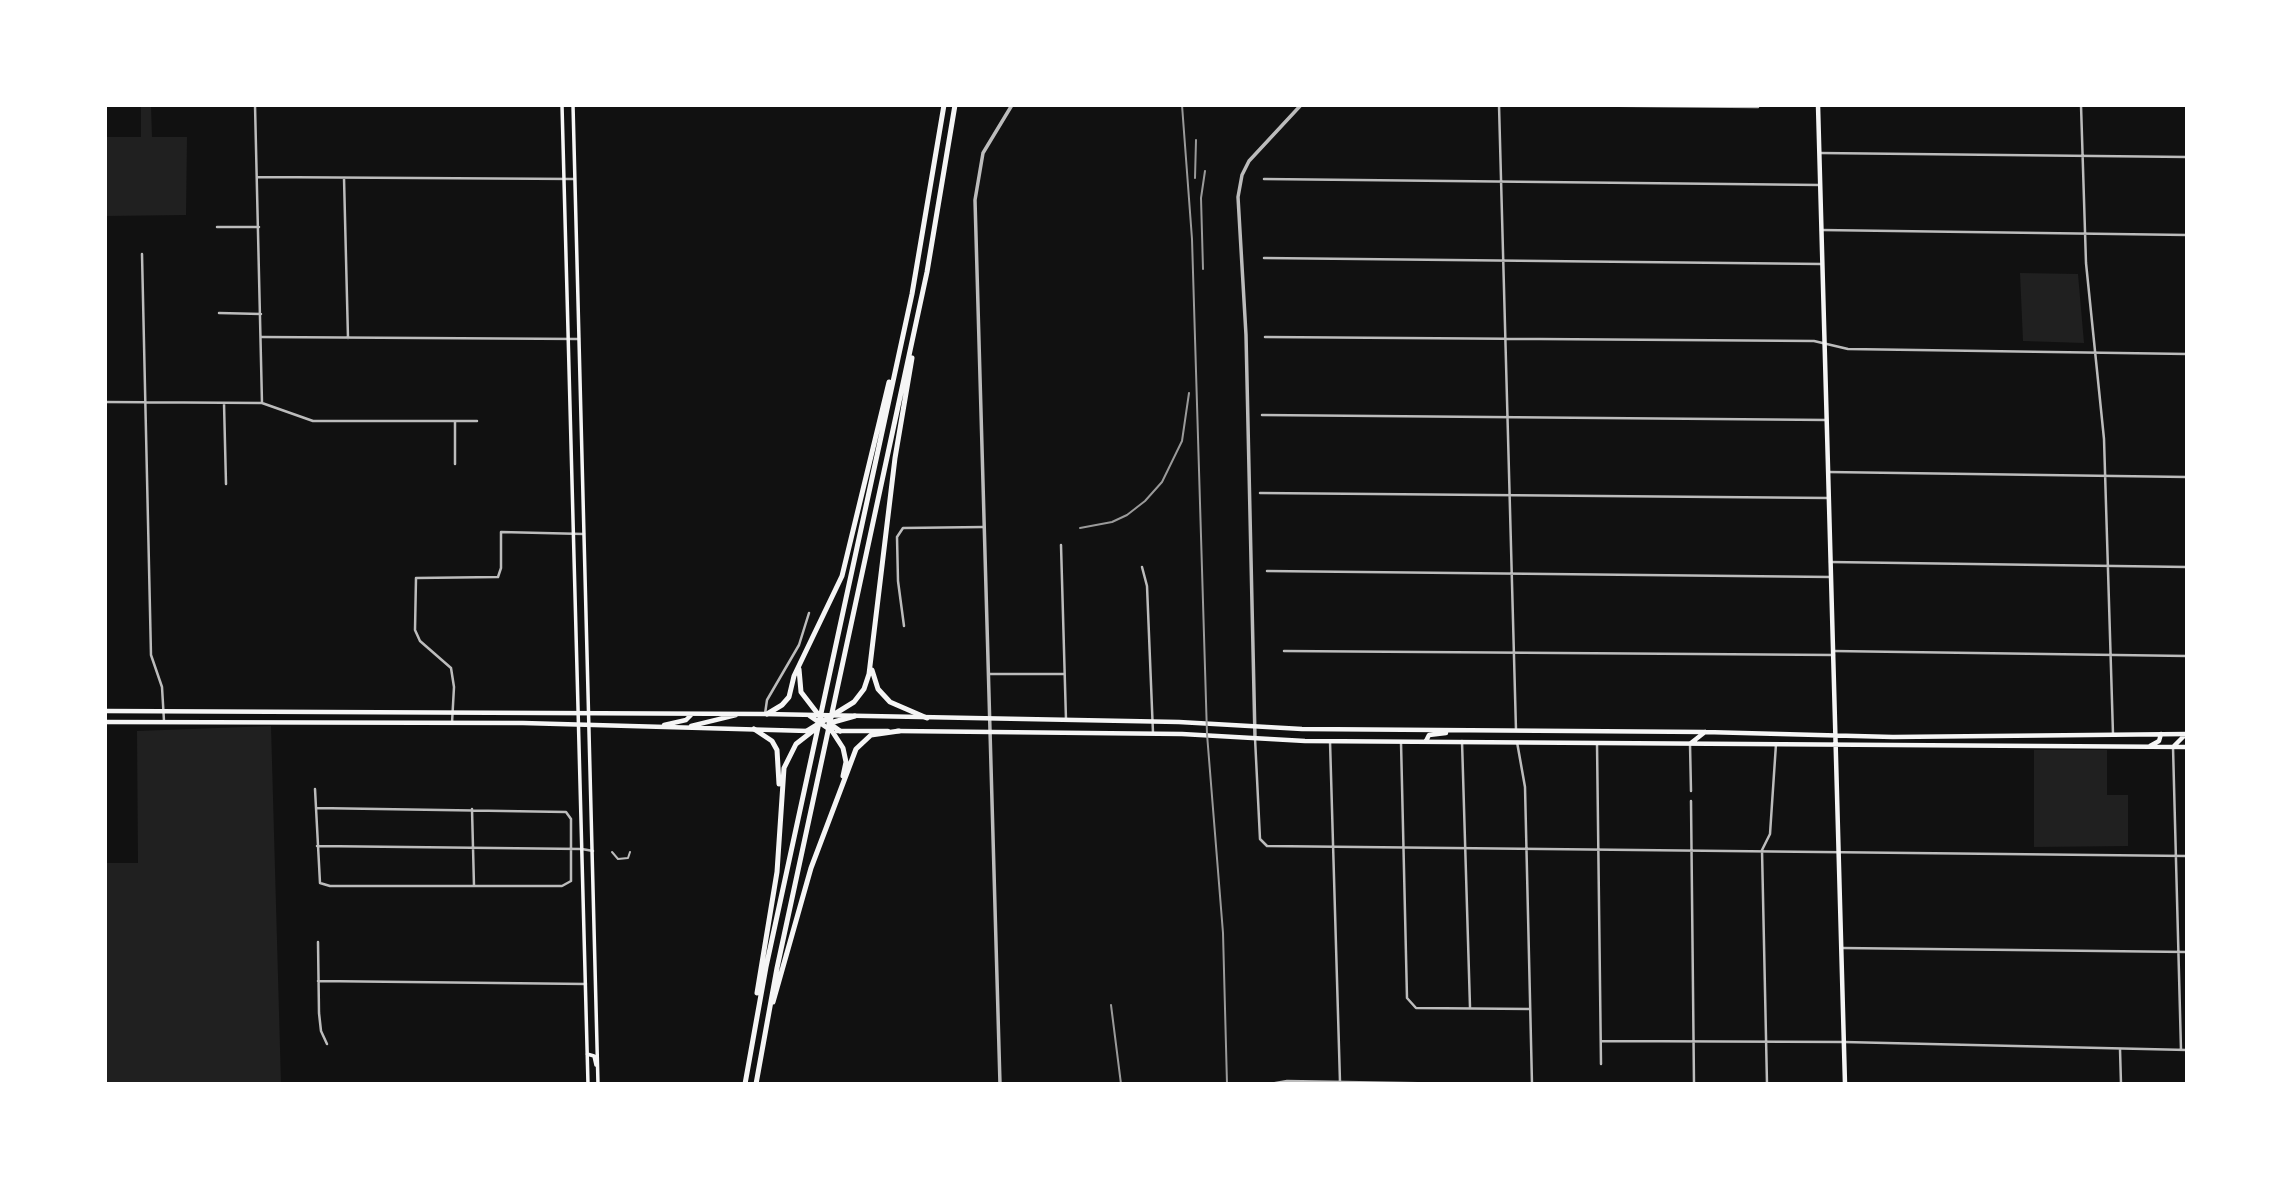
<!DOCTYPE html>
<style>
body{margin:0}
#map{position:relative;width:2292px;height:1189px;overflow:hidden;background:#111;font-family:"Sofia Sans Condensed",sans-serif}
canvas{display:block}
.frame{position:absolute;inset:0;border:107px solid #fff;pointer-events:none}
</style>
<div id="map">
<canvas width="2292" height="1189"></canvas>
<div class="frame"></div>
</div>
<script>
const ctx = document.querySelector('canvas').getContext('2d');
ctx.lineJoin = 'round';
function fill(path, color) { ctx.fillStyle = color; ctx.fill(path, 'evenodd'); }
const shape = rows => new Path2D(rows.map(r => 'M' + r).join(''));
function stroke(path, color, width, dash) { ctx.strokeStyle = color; ctx.lineWidth = width; ctx.lineCap = dash ? 'butt' : 'round'; ctx.setLineDash(dash || []); ctx.stroke(path); }
const green = shape([
 [141,105,151,105,152,137,187,137,186,215,105,216,105,137,141,137],
 [2020,273,2078,274,2084,343,2023,341],
 [271,726,281,1084,105,1084,105,863,138,863,137,731],
 [2034,750,2107,750,2107,795,2128,795,2128,846,2034,847]
]);
const service = shape([
 [612,852,618,859,628,858,630,852]
]);
const minor = shape([
 [255,105,262,403],
 [1499,105,1516,730],
 [1534,105,1758,107],
 [2081,105,2086,263,2104,439,2113,734],
 [1820,153,2187,157],
 [257,177,574,179],
 [344,178,348,338],
 [1264,179,1820,185],
 [217,227,259,227],
 [1821,230,2187,235],
 [142,254,151,655,162,687,164,721],
 [1264,258,1822,264],
 [219,313,261,314],
 [262,337,579,339],
 [1265,337,1814,341,1848,349,2187,354],
 [105,402,262,403,313,421,477,421],
 [224,403,226,484],
 [1262,415,1827,420],
 [455,422,455,464],
 [1828,472,2187,477],
 [1260,493,1829,498],
 [1061,545,1066,720],
 [1830,562,2187,567],
 [1142,567,1147,586,1153,733],
 [1267,571,1831,577],
 [904,626,898,581,897,537,903,528,984,527],
 [1284,651,1834,655],
 [1833,651,2187,656],
 [990,674,1064,674],
 [765,714,767,700,799,645,809,613],
 [452,723,454,687,451,668,420,641,415,630,416,578,498,577,501,568,501,532,584,534],
 [1255,738,1260,839,1267,846,2187,856],
 [1330,741,1340,1082],
 [1462,741,1470,1007],
 [1401,742,1407,998,1416,1008,1530,1009],
 [1517,742,1525,787,1532,1084],
 [1597,743,1601,1064],
 [1690,744,1691,791],
 [2173,747,2181,1050],
 [315,789,320,883,330,886,562,886,571,881,571,819,566,812,316,808],
 [1691,801,1694,1084],
 [472,809,474,886],
 [317,846,582,849,593,851],
 [318,942,319,1013,321,1031,327,1044],
 [1842,948,2187,952],
 [318,981,586,984],
 [1601,1041,1844,1042,2187,1050],
 [2120,1049,2121,1084],
 [1270,1084,1287,1081,1462,1084],
 [1767,1084,1762,850,1770,834,1776,744]
]);
const tertiary = shape([
 [1255,738,1246,335,1238,197,1242,175,1249,161,1301,105],
 [1000,1084,975,200,983,153,1012,105]
]);
const secondary = shape([
 [562,105,588,1084],
 [573,105,598,1084],
 [587,1054,594,1056,596,1065]
]);
const primary = shape([
 [1818,105,1845,1084],
 [105,711,765,714,1179,722,1302,729,1705,732,1893,737,2187,734],
 [105,722,523,723,808,731],
 [664,725,686,720,691,715],
 [691,726,736,715],
 [837,731,888,731],
 [897,731,1182,734,1305,741,2187,747],
 [1426,741,1429,735,1446,733],
 [1691,743,1705,732],
 [2150,746,2159,741,2161,734],
 [2173,747,2185,735]
]);
const motorway = shape([
 [799,669,801,692,821,718],
 [872,670,878,689,890,702,927,718],
 [767,714,782,705,789,697,794,676,842,576,889,382],
 [810,716,832,731,843,748,846,762,843,776],
 [829,723,840,731],
 [830,723,855,716],
 [754,729,772,741,777,750,779,784],
 [807,731,854,702,864,689,869,674,895,458,912,358],
 [757,993,777,872,784,768,796,744,814,730],
 [773,1002,811,868,856,749,871,735,899,731],
 [745,1084,766,967,912,294,944,105],
 [756,1084,777,968,927,272,955,105]
]);
const rail = shape([
 [1182,105,1192,239,1207,734,1223,933,1227,1084],
 [1195,178,1196,140],
 [1203,269,1201,198,1205,171],
 [1080,528,1112,522,1127,515,1145,501,1162,482,1182,441,1189,393],
 [1111,1005,1121,1084]
]);
fill(green, '#202020');
stroke(service, '#bcbcbc', 2);
stroke(minor, '#bcbcbc', 2.5);
stroke(tertiary, '#bcbcbc', 3.5);
stroke(secondary, '#f5f5f5', 3.5);
stroke(primary, '#f5f5f5', 4.5);
stroke(motorway, '#f5f5f5', 5);
stroke(rail, '#9a9a9a', 2);
</script>
